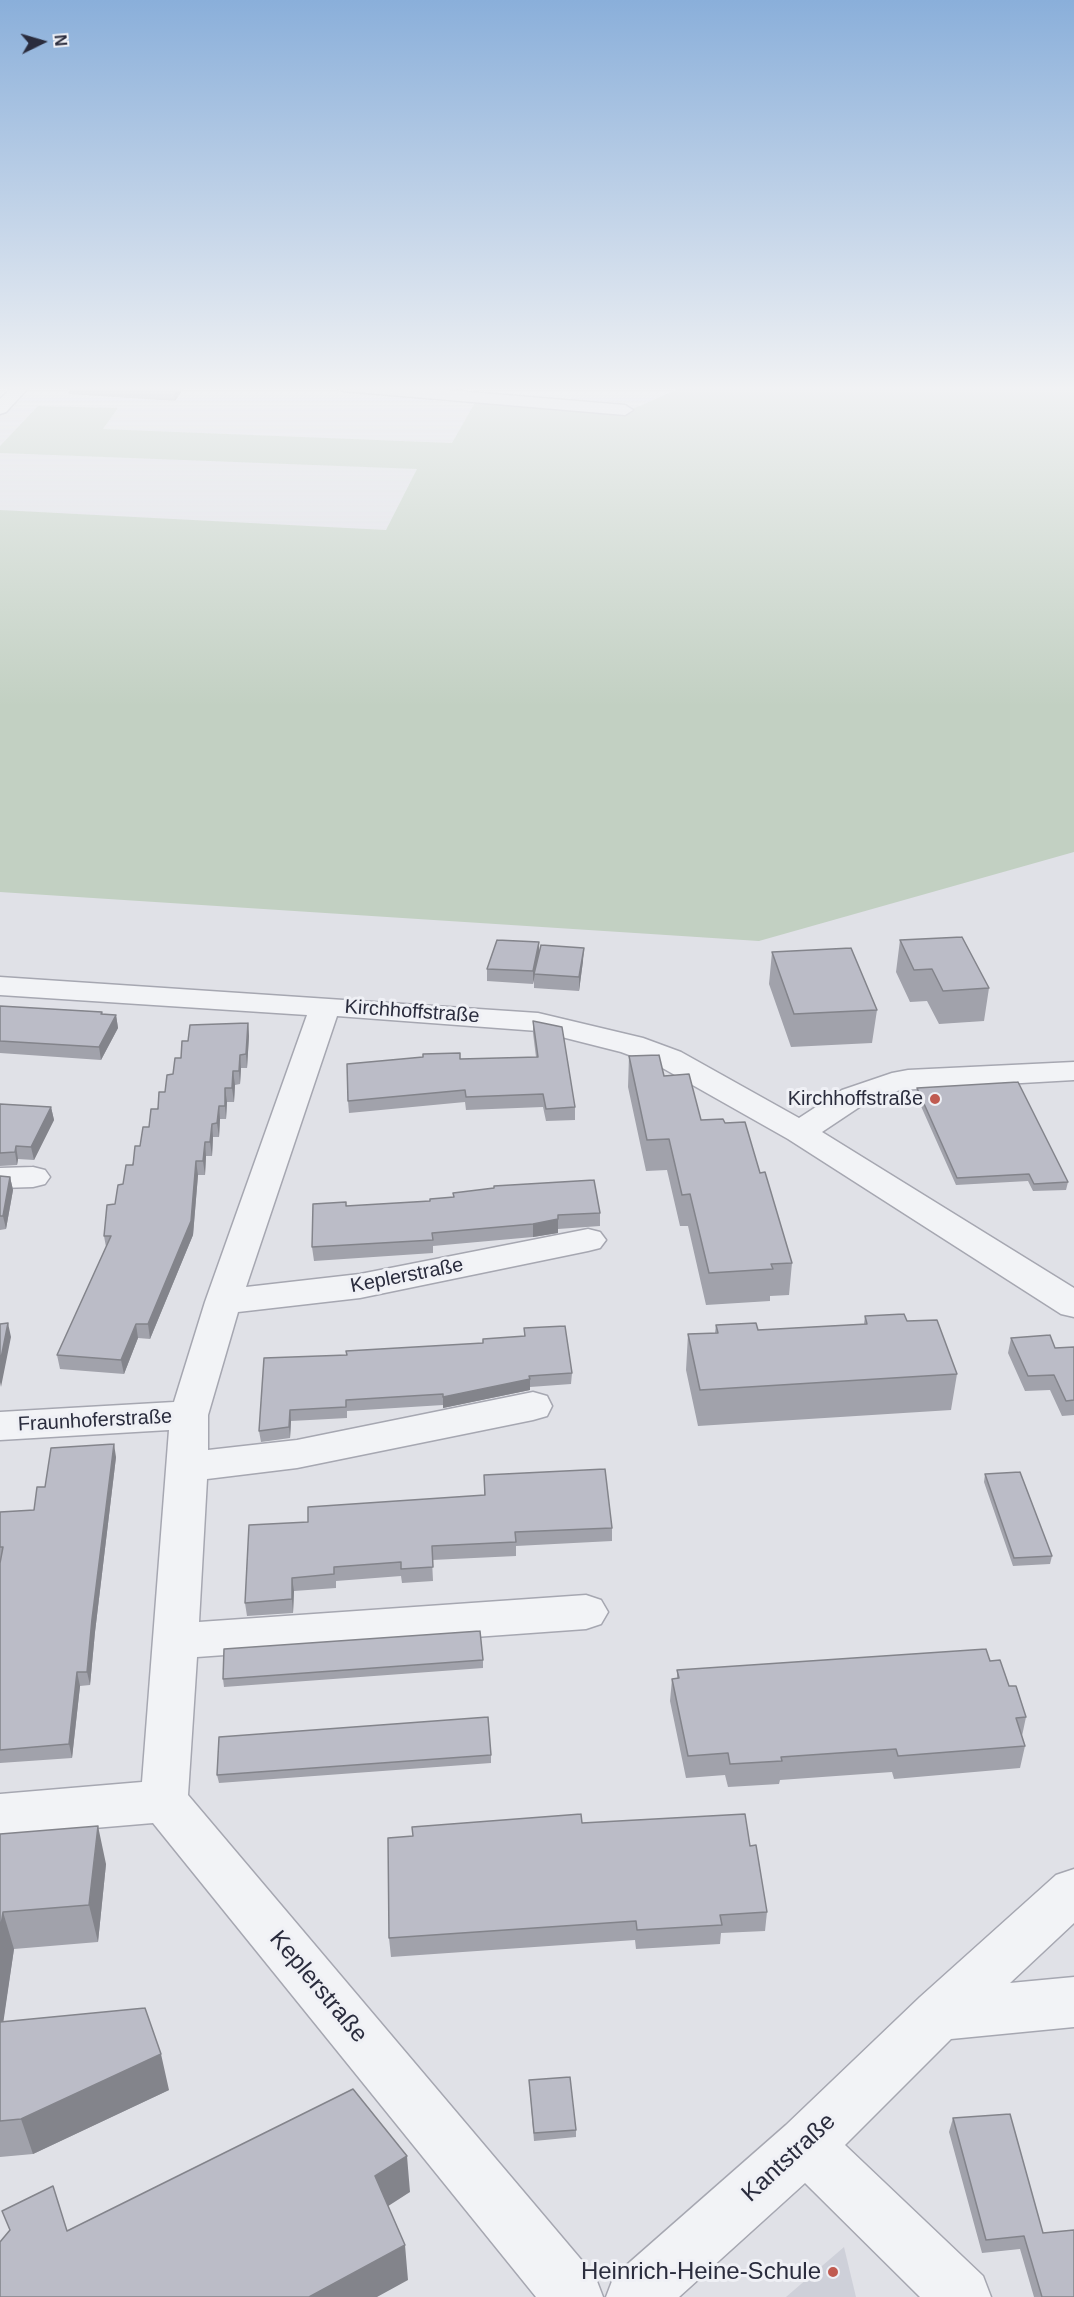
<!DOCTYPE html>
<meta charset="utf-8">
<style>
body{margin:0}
#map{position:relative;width:1074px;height:2297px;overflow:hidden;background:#e0e1e7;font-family:Arial,sans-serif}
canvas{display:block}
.north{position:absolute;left:12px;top:12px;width:60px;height:60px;-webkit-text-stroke:4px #eff0f5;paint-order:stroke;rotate:85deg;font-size:16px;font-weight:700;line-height:24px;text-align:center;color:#2a2c3d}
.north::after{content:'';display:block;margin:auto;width:21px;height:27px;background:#2a2c3d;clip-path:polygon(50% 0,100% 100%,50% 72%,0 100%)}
</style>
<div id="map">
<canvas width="1074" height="2297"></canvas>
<div class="north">N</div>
</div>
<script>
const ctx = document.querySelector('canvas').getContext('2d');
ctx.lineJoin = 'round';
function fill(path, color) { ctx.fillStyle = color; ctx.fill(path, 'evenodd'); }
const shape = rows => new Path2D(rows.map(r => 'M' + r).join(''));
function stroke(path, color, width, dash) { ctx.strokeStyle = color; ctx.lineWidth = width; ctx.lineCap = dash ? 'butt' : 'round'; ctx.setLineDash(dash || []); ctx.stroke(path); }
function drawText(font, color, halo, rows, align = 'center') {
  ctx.font = font + ' Arial,sans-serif'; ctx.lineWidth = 6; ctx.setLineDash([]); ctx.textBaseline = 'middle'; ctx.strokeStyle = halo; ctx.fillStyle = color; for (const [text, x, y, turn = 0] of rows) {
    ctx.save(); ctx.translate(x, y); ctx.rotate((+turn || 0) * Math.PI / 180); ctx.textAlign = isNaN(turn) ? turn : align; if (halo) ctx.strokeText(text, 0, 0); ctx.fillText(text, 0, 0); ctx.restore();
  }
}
const built = shape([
 [844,2247,856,2297,786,2297]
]);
const green = shape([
 [685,386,1074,386,1074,852,759,941,0,892,0,510,386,530,417,469,0,453,0,446,38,406,118,408,103,429,452,443,477,399,630,410]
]);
const minor = shape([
 [335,386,398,386,625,405,633,410,625,415,343,391,335,386],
 [0,977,538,1013,643,1038,681,1052,799,1118,842,1090,892,1073,908,1070,1074,1062,1074,1080,900,1090,864,1104,822,1132,1074,1288,1074,1317,1061,1314,788,1139,659,1066,621,1052,538,1031,337,1016,246,1287,360,1274,588,1229,600,1232,606,1240,600,1248,588,1251,360,1298,238,1312,208,1415,208,1450,297,1440,533,1392,547,1396,552,1406,547,1416,533,1420,297,1468,207,1479,199,1622,586,1595,601,1600,608,1612,601,1624,586,1629,197,1657,188,1795,595,2276,603,2297,536,2297,153,1823,0,1836,0,1794,142,1782,169,1430,0,1440,0,1412,174,1402,205,1302,307,1015,0,995,0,977],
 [33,1167,45,1170,50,1177,45,1184,33,1187,0,1188,0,1168,33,1167],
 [1074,1869,1074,1923,1010,1983,1074,1977,1074,2027,951,2039,845,2145,983,2276,991,2297,920,2297,805,2183,679,2297,606,2297,614,2276,786,2125,920,1997,1056,1875,1074,1869]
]);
const major = shape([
 [13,386,30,386,6,412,0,414,0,399,13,386]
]);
const wall = shape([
 [68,386,185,386,175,401,69,394],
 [900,940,989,988,984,1021,939,1024,927,1001,910,1002,896,972],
 [772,952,877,1010,872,1043,791,1047,769,984],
 [539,953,583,961,579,991,534,988,534,977,533,984,487,981,487,969],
 [0,1006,102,1012,103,1014,116,1015,118,1028,101,1060,0,1053],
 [533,1021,575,1107,575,1120,546,1121,543,1107,466,1110,465,1102,349,1113,348,1101,536,1057,533,1033],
 [248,1023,249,1036,247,1068,241,1068,240,1084,235,1085,234,1102,227,1102,226,1119,220,1119,219,1137,213,1137,212,1156,206,1156,205,1175,198,1175,193,1235,150,1339,138,1338,124,1374,60,1369,57,1355,106,1247,104,1236,115,1204,140,1146,188,1041],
 [629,1056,664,1076,701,1120,760,1173,792,1263,789,1295,770,1296,770,1301,706,1305,688,1226,680,1226,667,1170,646,1171,628,1087],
 [917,1088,1068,1182,1066,1190,1033,1191,1028,1181,956,1185,916,1095],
 [0,1104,51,1107,54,1120,34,1160,18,1159,17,1165,0,1166],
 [0,1176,10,1177,13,1190,6,1229,0,1230],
 [346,1206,600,1213,600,1226,558,1229,558,1233,533,1237,433,1246,433,1253,314,1261,312,1247],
 [865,1316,907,1321,957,1374,951,1410,698,1426,686,1370,688,1334,715,1333,716,1325,758,1330,864,1324],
 [524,1328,572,1373,571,1384,530,1387,530,1390,443,1408,443,1405,347,1411,347,1418,291,1421,290,1438,261,1442,259,1431,347,1355,483,1343,524,1336],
 [1011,1338,1055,1348,1074,1347,1074,1415,1062,1416,1050,1390,1025,1391,1008,1353],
 [116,1457,95,1632,90,1685,80,1686,72,1758,0,1763,0,1512,34,1510,45,1487],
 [985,1474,1052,1556,1050,1564,1013,1566,984,1482],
 [484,1475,612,1528,612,1541,516,1546,516,1556,432,1560,433,1581,402,1583,401,1576,336,1581,336,1588,294,1591,293,1613,247,1616,245,1603,308,1522,484,1495],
 [483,1660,483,1668,224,1687,223,1679],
 [990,1661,1009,1686,1026,1717,1022,1736,1025,1746,1020,1768,894,1779,892,1772,780,1780,779,1784,728,1787,725,1775,686,1778,670,1701,672,1679,677,1679,677,1670],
 [491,1755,491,1763,219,1783,217,1775],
 [582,1823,750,1846,767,1912,765,1931,721,1933,720,1944,636,1949,635,1940,391,1957,389,1938],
 [0,1834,106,1864,98,1942,14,1949,3,2021,169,2090,33,2154,0,2157],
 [529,2080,576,2130,576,2137,534,2141],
 [953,2118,1043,2233,1074,2297,1034,2297,1020,2249,982,2253,949,2132]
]);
const shadedWall = shape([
 [177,386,185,386,175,401,174,391],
 [539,942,539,954,533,984,533,971],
 [584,948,583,961,579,991,579,977],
 [116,1015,118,1028,101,1060,99,1047],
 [248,1023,249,1036,247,1068,246,1054],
 [240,1055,241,1068,240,1084,239,1071],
 [233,1071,235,1085,234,1102,232,1088],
 [225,1088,227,1102,226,1119,225,1106],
 [219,1106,220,1119,219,1137,217,1123],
 [51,1107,54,1120,34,1160,31,1147],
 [212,1124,213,1137,212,1156,210,1142],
 [205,1142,206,1156,205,1175,203,1161],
 [16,1146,18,1159,17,1165,15,1152],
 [196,1161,198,1175,193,1235,150,1339,148,1324],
 [10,1177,13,1190,6,1229,3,1216],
 [558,1219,558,1233,533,1237,533,1224],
 [8,1323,11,1337,1,1387,0,1382,0,1363],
 [136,1324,138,1338,124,1374,121,1360],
 [530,1379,530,1390,443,1408,443,1397],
 [290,1410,291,1421,290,1438,289,1427],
 [114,1444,116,1457,95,1632,90,1685,87,1672,92,1619],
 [292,1578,294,1591,293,1613,292,1599],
 [77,1672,80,1686,72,1758,69,1744],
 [98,1826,106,1864,98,1942,89,1905],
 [3,1912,14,1949,0,2045,0,1932],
 [161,2054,169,2090,33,2154,21,2119],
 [407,2156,410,2192,379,2212,375,2176],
 [405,2245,408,2280,377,2297,309,2297]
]);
const building = shape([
 [95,386,177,386,174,391,95,386],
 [962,937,989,988,943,991,932,969,914,970,900,940,962,937],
 [497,940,539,942,533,971,487,969,497,940],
 [541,945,584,948,579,977,534,974,541,945],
 [851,948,877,1010,794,1014,772,952,851,948],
 [0,1006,102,1012,101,1014,116,1015,99,1047,0,1041,0,1006],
 [533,1021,562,1027,575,1107,546,1109,543,1094,466,1097,465,1090,348,1101,347,1064,423,1057,423,1054,460,1053,460,1059,538,1057,533,1021],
 [248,1023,246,1054,240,1055,239,1071,233,1071,232,1088,225,1088,225,1106,219,1106,217,1123,212,1124,210,1142,205,1142,203,1161,196,1161,191,1221,148,1324,136,1324,121,1360,57,1355,111,1236,104,1236,107,1205,115,1204,118,1185,123,1184,126,1165,133,1165,135,1146,140,1146,143,1127,149,1127,151,1109,158,1109,159,1092,165,1092,167,1075,173,1074,175,1058,181,1058,182,1041,188,1041,190,1025,248,1023],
 [659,1055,664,1076,689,1074,701,1120,723,1119,725,1123,745,1122,760,1173,765,1172,792,1263,771,1264,773,1269,709,1273,690,1194,682,1195,669,1139,647,1140,629,1056,659,1055],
 [1018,1082,1068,1182,1034,1184,1029,1174,957,1178,917,1088,1018,1082],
 [0,1104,51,1107,31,1147,16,1146,15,1152,0,1153,0,1104],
 [0,1176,10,1177,3,1216,0,1216,0,1176],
 [594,1180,600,1213,558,1215,558,1219,533,1224,432,1233,433,1240,312,1247,313,1204,346,1202,346,1206,430,1201,430,1199,454,1197,453,1193,494,1188,494,1186,594,1180],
 [904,1314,907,1321,937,1320,957,1374,700,1390,688,1334,718,1333,716,1325,756,1323,758,1330,867,1324,865,1316,904,1314],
 [8,1323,0,1363,0,1324,8,1323],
 [565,1326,572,1373,529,1376,530,1379,443,1397,443,1394,346,1400,346,1407,290,1410,289,1427,259,1431,264,1358,347,1355,346,1351,483,1343,483,1339,525,1336,524,1328,565,1326],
 [1050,1335,1055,1348,1074,1347,1074,1400,1066,1401,1054,1375,1028,1376,1011,1338,1050,1335],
 [114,1444,92,1619,87,1672,77,1672,69,1744,0,1750,0,1563,3,1547,0,1547,0,1512,34,1510,37,1487,45,1487,51,1448,114,1444],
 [605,1469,612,1528,515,1532,516,1542,432,1546,433,1567,401,1569,401,1562,334,1567,334,1574,292,1578,292,1599,245,1603,249,1525,308,1522,308,1507,485,1495,484,1475,605,1469],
 [1020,1472,1052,1556,1014,1558,985,1474,1020,1472],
 [480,1631,483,1660,223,1679,224,1649,480,1631],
 [986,1649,990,1661,1000,1660,1009,1686,1016,1686,1026,1717,1016,1718,1025,1746,898,1756,896,1749,781,1757,782,1761,730,1764,728,1753,688,1756,672,1679,679,1678,677,1670,986,1649],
 [488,1717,491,1755,217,1775,219,1737,488,1717],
 [581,1814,582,1823,745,1814,750,1846,756,1845,767,1912,720,1915,722,1925,637,1930,636,1921,389,1938,388,1838,413,1836,412,1827,581,1814],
 [98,1826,89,1905,3,1912,0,1932,0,1834,98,1826],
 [145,2008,161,2054,21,2119,0,2121,0,2022,145,2008],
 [570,2077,576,2130,534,2133,529,2080,570,2077],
 [353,2089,407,2156,375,2176,405,2245,309,2297,0,2297,0,2242,10,2230,2,2211,53,2186,67,2231,353,2089],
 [1010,2114,1043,2233,1074,2230,1074,2297,1042,2297,1024,2236,986,2240,953,2118,1010,2114]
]);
const markers = [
 [935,1099,6,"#c05b51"],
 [833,2272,6,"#c05b51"]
];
const streetNames = [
 ["Kirchhoffstraße",412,1012,4],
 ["Keplerstraße",407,1276,-11],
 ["Fraunhoferstraße",95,1421,-3]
];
const poiNames = [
 ["Kirchhoffstraße",923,1099]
];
const nearStreetnames = [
 ["Keplerstraße",318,1987,50],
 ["Kantstraße",789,2158,-43]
];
const nearPoinames = [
 ["Heinrich-Heine-Schule",821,2272]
];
fill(built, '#ced0d9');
fill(green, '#c2d0c2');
stroke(minor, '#a6a7b1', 3);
stroke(major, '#a0a3b2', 3);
fill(minor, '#f2f3f6');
fill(major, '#fff');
fill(wall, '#a1a2ab');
fill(shadedWall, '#83848b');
fill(building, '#bbbcc7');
stroke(building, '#83848b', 1.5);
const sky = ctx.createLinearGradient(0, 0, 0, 707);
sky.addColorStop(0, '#8aafda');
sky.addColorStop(0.55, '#f1f2f4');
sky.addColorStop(1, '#f1f2f400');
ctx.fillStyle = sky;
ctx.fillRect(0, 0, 1074, 707);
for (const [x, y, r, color] of markers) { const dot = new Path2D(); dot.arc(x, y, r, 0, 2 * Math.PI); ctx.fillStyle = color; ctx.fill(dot); stroke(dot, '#eff0f5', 2); }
drawText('20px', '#2a2c3d', '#eff0f5', streetNames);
drawText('20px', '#2a2c3d', '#eff0f5', poiNames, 'right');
drawText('24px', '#2a2c3d', '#eff0f5', nearStreetnames);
drawText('24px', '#2a2c3d', '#eff0f5', nearPoinames, 'right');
</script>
